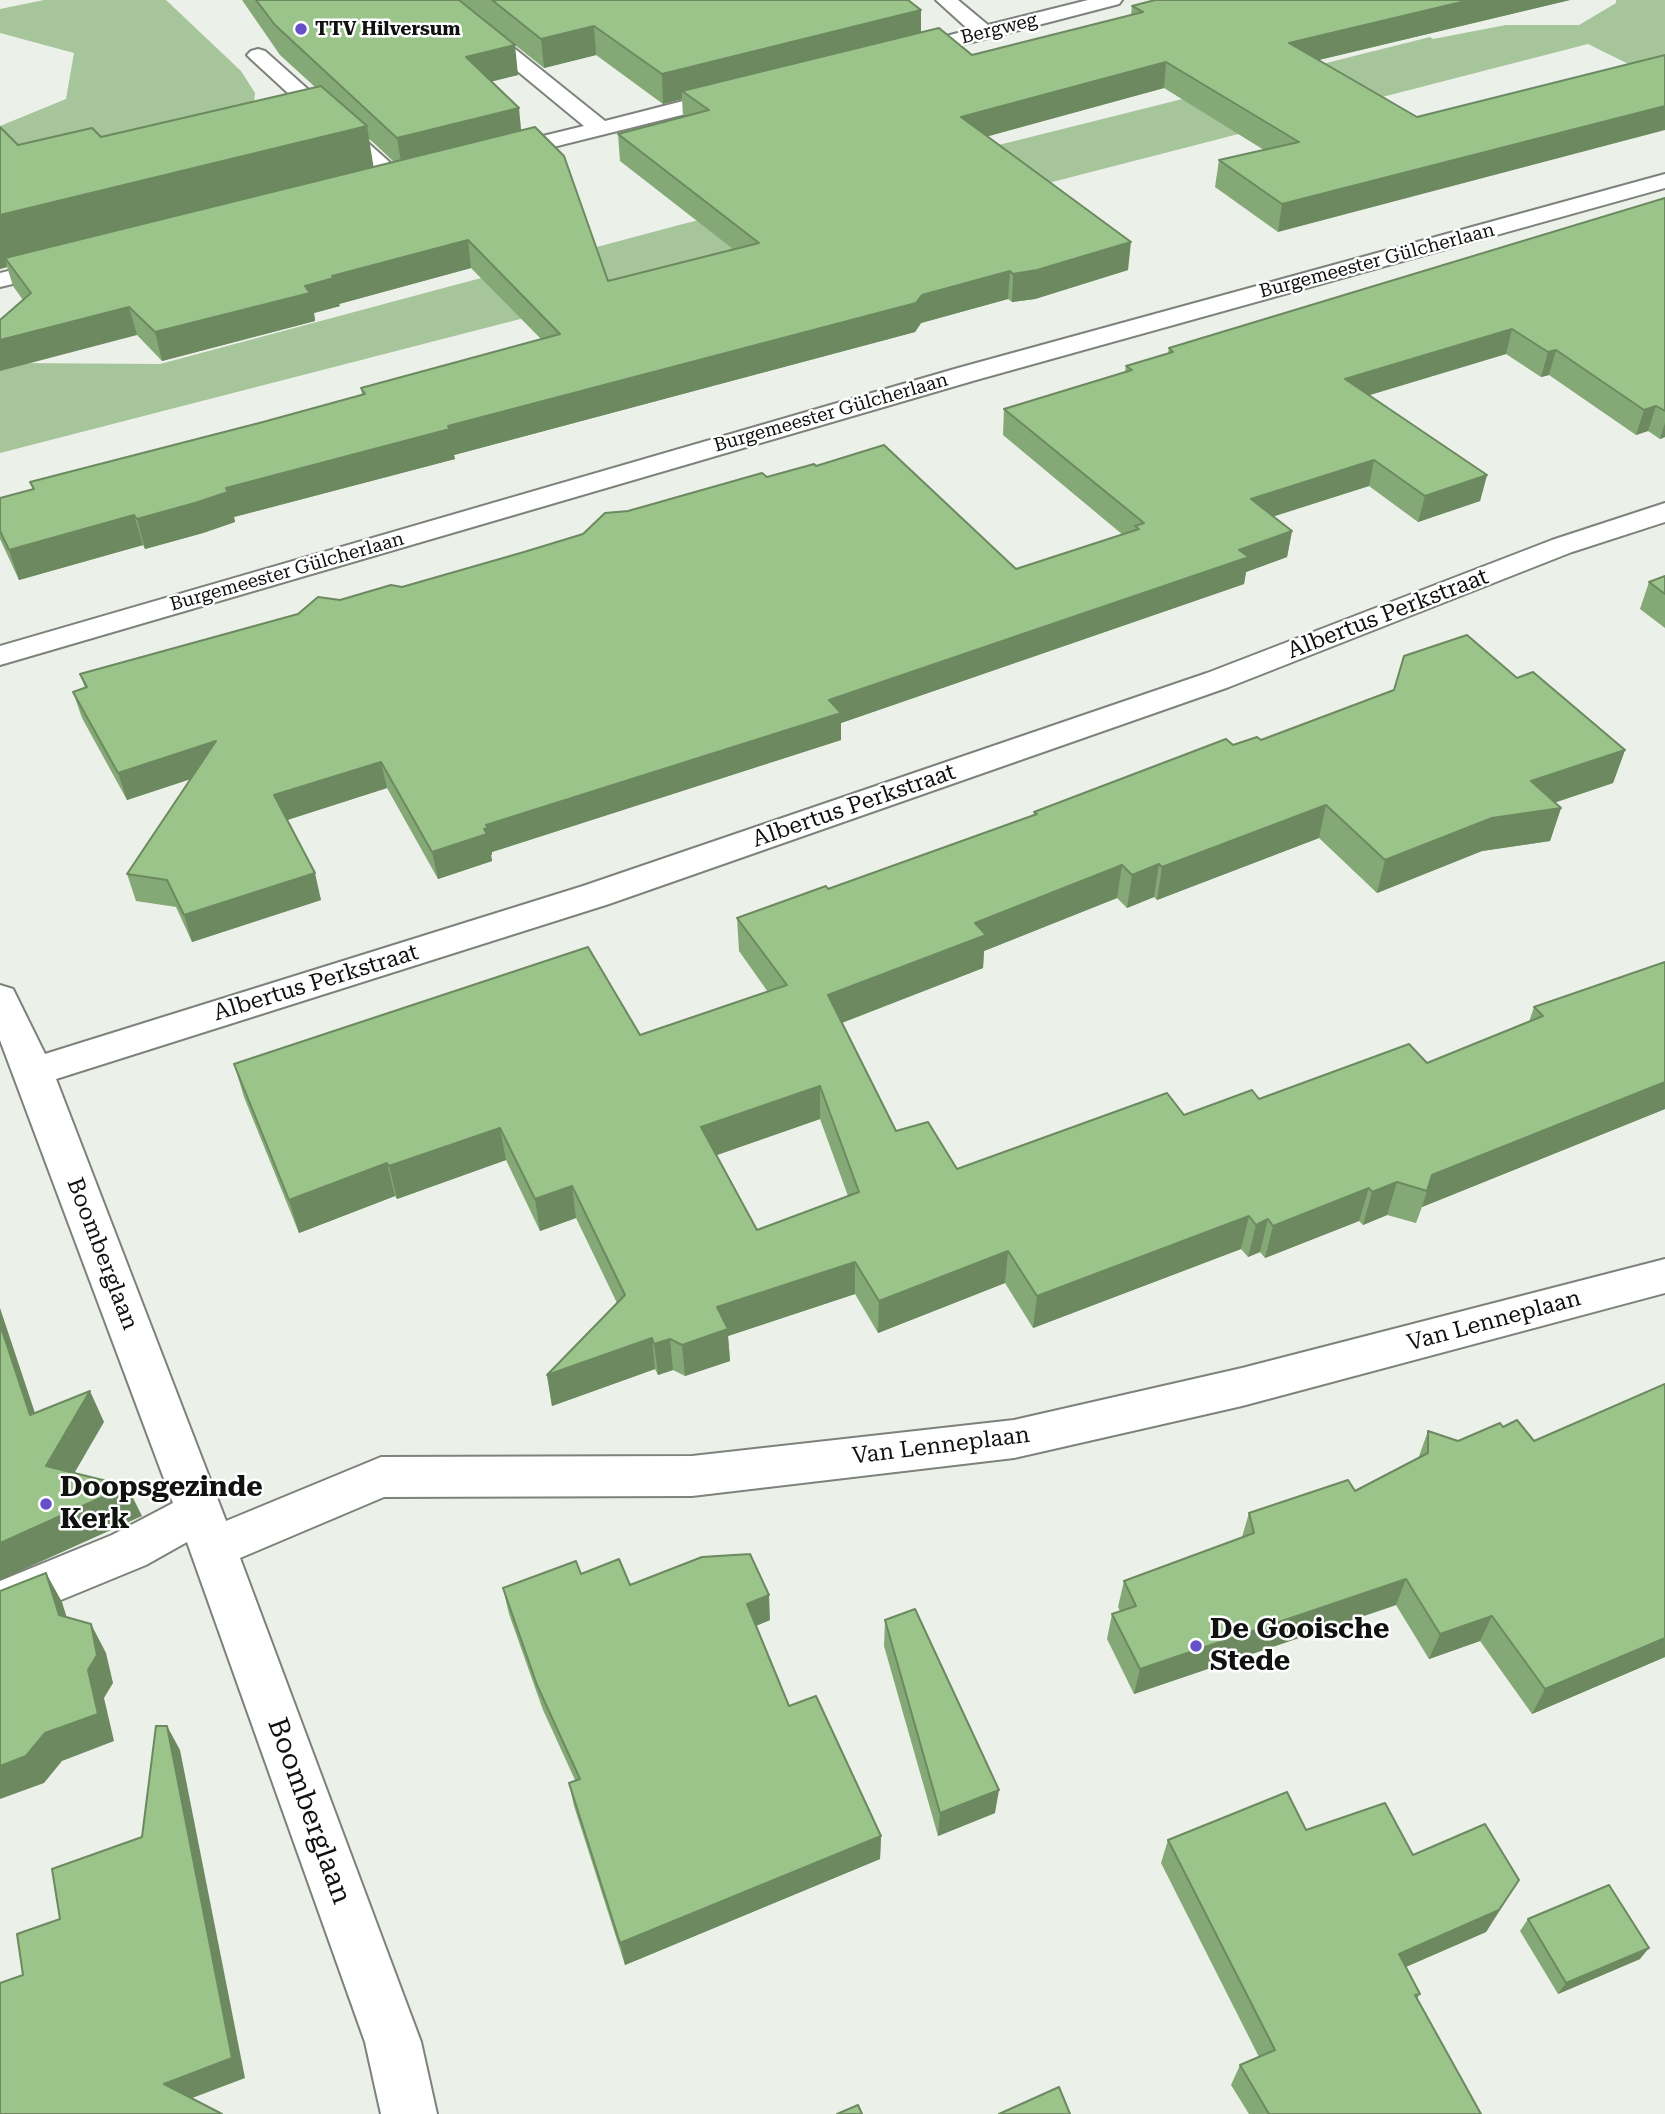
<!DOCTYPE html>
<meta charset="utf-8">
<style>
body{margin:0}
canvas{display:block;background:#ebf0e9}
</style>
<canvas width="1665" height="2114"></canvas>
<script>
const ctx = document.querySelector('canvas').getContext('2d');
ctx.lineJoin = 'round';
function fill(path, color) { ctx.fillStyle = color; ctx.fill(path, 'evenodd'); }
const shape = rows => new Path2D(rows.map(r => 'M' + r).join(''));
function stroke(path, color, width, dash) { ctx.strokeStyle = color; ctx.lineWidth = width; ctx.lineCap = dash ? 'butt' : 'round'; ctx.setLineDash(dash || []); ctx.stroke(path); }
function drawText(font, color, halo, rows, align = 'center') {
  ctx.font = font + ' "Roboto Serif",serif'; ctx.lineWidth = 5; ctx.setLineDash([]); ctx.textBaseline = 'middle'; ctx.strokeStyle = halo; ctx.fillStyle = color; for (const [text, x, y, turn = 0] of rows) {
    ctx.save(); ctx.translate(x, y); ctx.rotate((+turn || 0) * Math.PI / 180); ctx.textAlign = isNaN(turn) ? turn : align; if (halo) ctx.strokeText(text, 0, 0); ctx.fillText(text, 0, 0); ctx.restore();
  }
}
const green = shape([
 [44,0,166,0,241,71,255,93,252,118,48,168,0,147,0,126,66,99,74,53,0,33,0,9],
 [1616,0,1665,0,1665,82,1588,44,0,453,0,370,12,363,160,364,679,225,1430,37,1433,39,1506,25,1579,25,1616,3]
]);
const minor = shape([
 [936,0,958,0,988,25,1088,0,1122,0,1119,4,992,37,904,59,897,57,893,53,897,49,969,30,936,0],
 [477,22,484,24,605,121,734,88,745,95,742,100,505,159,489,159,486,154,489,149,584,126,470,32,467,28,470,24,477,22],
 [258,49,265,51,404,175,408,180,404,185,388,185,251,59,247,55,251,51,258,49],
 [1665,174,1665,188,976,380,0,665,0,646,958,368,1665,174],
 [62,258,71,260,74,265,71,270,0,287,0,273,62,258],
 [1665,503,1665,522,1572,552,1229,687,609,904,56,1079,226,1521,381,1457,692,1456,1014,1420,1242,1368,1665,1259,1665,1293,1242,1406,1014,1458,692,1496,384,1497,240,1558,421,2042,437,2114,381,2114,365,2042,187,1542,146,1565,0,1625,0,1581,112,1535,173,1503,0,1040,0,985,13,989,45,1054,583,886,1207,673,1552,540,1665,503]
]);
const wall = shape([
 [242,0,908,0,921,32,972,55,1131,15,1132,6,1155,0,1570,0,1319,60,1278,232,1215,187,1219,160,1264,150,1164,88,987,136,1128,270,1035,299,1012,302,1008,299,921,323,915,332,454,455,455,459,234,517,235,522,203,533,145,549,143,545,19,580,0,539,0,498,33,490,30,482,263,422,362,395,361,388,541,339,471,268,339,304,340,306,314,313,315,321,162,361,137,335,23,300,13,286,7,267,0,269,0,127,18,145,101,137,315,87,280,55],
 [476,14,544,68,596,55,663,104,682,99,683,117,618,134,620,161,733,249,608,281,521,131,491,81,518,75],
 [368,138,376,145,394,162,373,167],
 [1665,198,1665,437,1660,439,1648,431,1636,435,1549,375,1541,377,1506,354,1369,395,1487,475,1480,501,1418,522,1369,486,1273,516,1292,531,1287,557,1246,572,1244,584,841,723,841,740,492,852,492,855,491,855,492,861,438,879,387,788,287,820,321,900,192,942,176,907,136,901,127,874,191,779,127,800,82,718,73,692,85,688,80,674,298,614,340,600,402,587,524,552,583,534,628,511,816,466,1016,569,1123,535,1003,435,1004,409,1125,372,1126,366,1168,353,1169,348],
 [1665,576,1665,628,1640,609,1649,582],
 [1517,678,1625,750,1613,783,1554,803,1561,808,1550,841,1482,851,1377,893,1319,838,1157,900,1154,897,1127,908,1117,898,984,951,983,968,842,1023,896,1131,957,1169,1184,1115,1427,1063,1529,1022,1534,1007,1665,962,1665,1109,1422,1207,1416,1223,1387,1215,1363,1225,1359,1221,1265,1258,1260,1252,1248,1257,1241,1249,1033,1328,1005,1283,878,1333,855,1294,728,1336,730,1361,685,1376,673,1370,658,1375,655,1369,552,1406,547,1375,617,1303,576,1218,540,1231,506,1160,397,1199,395,1196,299,1233,244,1097,234,1064,640,1035,768,992,739,951,737,918,828,889,1034,815,1034,812,1233,745,1261,740],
 [820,1119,848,1196,757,1230,716,1155],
 [1665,1384,1665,1657,1532,1714,1480,1641,1429,1659,1396,1605,1134,1694,1107,1639,1112,1614,1120,1611,1118,1607,1124,1581,1242,1537,1249,1513,1355,1491,1418,1459,1428,1431,1458,1441,1503,1427,1534,1441],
 [581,1574,770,1620,756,1626,789,1706,881,1836,880,1859,625,1965,574,1806,569,1783,575,1780,543,1710,509,1614,503,1588],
 [885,1620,995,1813,938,1836,884,1646],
 [1306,1830,1413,1855,1505,1902,1486,1932,1406,1967,1420,1994,1417,1999,1481,2114,1249,2114,1231,2085,1240,2065,1259,2057,1161,1863,1168,1840],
 [1528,1919,1640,1959,1558,1994,1520,1931]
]);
const shadedWall = shape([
 [1470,0,1570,0,1285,68,1289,43],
 [921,10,921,39,682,91,682,99,663,104,662,74],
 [594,26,596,55,544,68,541,39],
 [515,45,518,75,470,87,466,57],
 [1166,62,1164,88,960,144,961,117],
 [1665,106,1665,130,1278,232,1282,204],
 [519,108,522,139,402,169,397,138],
 [367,126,375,176,5,258,7,267,0,269,0,215],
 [468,240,471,268,339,304,340,306,314,313,315,321,162,361,155,332,305,286,332,276],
 [1131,242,1128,270,1035,299,1012,302,1013,274],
 [1010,271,1008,299,921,323,915,332,454,455,455,459,234,517,235,522,203,533,145,549,137,519,226,488],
 [129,307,137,335,0,371,0,340],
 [1512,329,1506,354,1340,404,1345,379],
 [1556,350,1549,375,1541,377,1548,352],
 [1656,406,1648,431,1636,435,1644,410],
 [1665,423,1665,437,1660,439],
 [1374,460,1369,486,1247,525,1251,499],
 [1487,475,1480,501,1418,522,1425,496],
 [134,515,143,545,19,580,9,550],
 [1292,531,1287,557,1246,572,1244,584,841,723,841,740,492,852,492,855,491,855,492,861,438,879,432,852,484,829,486,825,1239,550],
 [216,741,224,768,127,800,118,773],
 [1625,750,1613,783,1520,814,1531,781],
 [381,762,387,788,281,822,274,795],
 [1326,805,1319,838,1157,900,1162,867],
 [1561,808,1550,841,1482,851,1377,893,1385,860,1492,818],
 [1159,864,1154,897,1127,908,1132,875],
 [1122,865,1117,898,984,951,983,968,828,1028,828,995,975,923],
 [315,873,321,900,192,942,184,915],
 [1665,1082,1665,1109,1422,1207,1432,1175],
 [820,1086,820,1119,703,1160,701,1127],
 [500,1128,506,1160,397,1199,389,1166],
 [387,1163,395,1196,299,1233,289,1200],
 [1397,1182,1387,1215,1363,1225,1372,1192],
 [572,1186,576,1218,540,1231,535,1199],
 [1369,1188,1359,1221,1265,1258,1273,1226],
 [1249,1216,1241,1249,1033,1328,1037,1296],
 [1268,1219,1260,1252,1248,1257,1256,1225],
 [1008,1251,1005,1283,878,1333,879,1301],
 [855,1262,855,1294,728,1336,730,1361,685,1376,682,1345,717,1307],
 [0,1308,46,1446,30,1415,0,1324],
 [652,1338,655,1369,552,1406,547,1375],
 [670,1339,673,1370,658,1375,654,1344],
 [90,1391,104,1422,61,1496,46,1466],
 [127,1486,142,1516,0,1580,0,1543],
 [46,1573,62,1602,75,1644,59,1615],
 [1406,1579,1396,1605,1134,1694,1140,1669],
 [769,1595,770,1620,748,1629,747,1604],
 [1492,1616,1480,1641,1429,1659,1440,1634],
 [91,1624,106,1653,113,1683,104,1698,114,1741,62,1761,44,1783,0,1799,0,1766,45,1733,88,1670],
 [1665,1638,1665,1657,1532,1714,1545,1689],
 [167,1726,180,1750,245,2078,179,2103,164,2084],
 [999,1790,995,1813,938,1836,940,1813],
 [881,1836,880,1859,625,1965,620,1943],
 [1519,1880,1486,1932,1387,1975,1399,1954],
 [1649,1948,1640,1959,1558,1994,1566,1983]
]);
const building = shape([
 [256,0,459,0,515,45,466,57,519,108,397,138,275,25,256,0],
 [492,0,908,0,921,10,662,74,594,26,541,39,492,0],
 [1155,0,1470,0,1289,43,1417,117,1665,55,1665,106,1282,204,1219,160,1299,142,1166,62,961,117,1131,242,1037,270,1013,274,1010,271,922,295,916,303,448,426,450,429,226,488,228,492,195,503,137,519,134,515,9,550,0,531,0,498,34,489,30,482,263,422,365,394,361,388,560,334,468,240,332,276,334,278,305,286,310,293,155,332,129,307,0,340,0,320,31,293,5,258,535,127,564,156,608,281,759,243,618,134,709,110,682,91,939,28,972,55,1143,12,1132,6,1155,0],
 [321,86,367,126,0,215,0,127,18,145,92,128,101,137,321,86],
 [1665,198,1665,411,1656,406,1644,410,1556,350,1548,352,1512,329,1345,379,1487,475,1425,496,1374,460,1251,499,1292,531,1239,550,1249,557,829,700,841,713,486,825,488,828,484,829,487,834,432,852,381,762,274,795,315,873,184,915,167,880,127,874,216,741,118,773,73,692,87,687,80,674,298,614,318,597,340,600,391,585,402,587,524,552,583,534,605,513,628,511,762,473,767,477,814,464,816,466,884,445,1016,569,1139,529,1135,526,1144,523,1004,409,1132,370,1126,366,1173,352,1169,348,1665,198],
 [1665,576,1665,594,1649,582,1665,576],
 [1467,635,1517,678,1533,672,1625,750,1531,781,1561,808,1492,818,1385,860,1326,805,1162,867,1159,864,1132,875,1122,865,975,923,986,935,828,995,896,1131,928,1122,957,1169,1167,1093,1184,1115,1252,1090,1259,1099,1409,1044,1427,1063,1543,1016,1534,1007,1665,962,1665,1082,1432,1175,1427,1191,1397,1182,1372,1192,1369,1188,1273,1226,1268,1219,1256,1225,1249,1216,1037,1296,1008,1251,879,1301,855,1262,717,1307,728,1329,682,1345,670,1339,654,1344,652,1338,547,1375,625,1295,572,1186,535,1199,500,1128,389,1166,387,1163,289,1200,234,1064,588,947,640,1035,787,985,737,918,826,886,828,889,1037,814,1034,812,1226,739,1233,745,1257,737,1261,740,1394,690,1404,656,1467,635],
 [820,1086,859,1192,757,1230,701,1127,820,1086],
 [0,1324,30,1415,90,1391,46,1466,127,1486,0,1543,0,1324],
 [1665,1384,1665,1638,1545,1689,1492,1616,1440,1634,1406,1579,1140,1669,1112,1614,1136,1606,1124,1581,1254,1533,1249,1513,1348,1480,1355,1491,1428,1453,1428,1431,1458,1441,1500,1423,1503,1427,1517,1420,1534,1441,1665,1384],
 [750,1554,769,1595,747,1604,789,1706,816,1696,881,1836,620,1943,569,1783,580,1779,537,1685,503,1588,576,1561,581,1574,619,1559,630,1585,702,1557,750,1554],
 [46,1573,59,1615,91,1624,97,1655,88,1670,98,1714,45,1733,26,1756,0,1766,0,1591,46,1573],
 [915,1609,999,1790,940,1813,885,1620,915,1609],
 [156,1726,167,1726,232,2058,164,2084,222,2114,0,2114,0,1983,23,1975,17,1934,60,1919,52,1869,142,1837,156,1726],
 [1287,1792,1306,1830,1385,1803,1413,1855,1485,1824,1519,1880,1499,1910,1399,1954,1420,1994,1415,1995,1481,2114,1269,2114,1240,2065,1275,2050,1168,1840,1287,1792],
 [1609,1885,1649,1948,1566,1983,1528,1919,1609,1885],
 [1059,2087,1070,2114,999,2114,1059,2087],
 [858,2105,862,2114,837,2114,858,2105]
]);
const markers = [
 [301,29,7,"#6650ca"],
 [46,1504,7,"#6650ca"],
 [1196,1646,7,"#6650ca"]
];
const farPoinames = [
 ["TTV Hilversum",315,29]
];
const farStreetnames = [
 ["Bergweg",999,29,-14],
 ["Burgemeester Gülcherlaan",1377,261,-15],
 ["Burgemeester Gülcherlaan",831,413,-16],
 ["Burgemeester Gülcherlaan",287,572,-16]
];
const streetNames = [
 ["Albertus Perkstraat",1388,614,-21],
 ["Albertus Perkstraat",854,806,-19],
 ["Albertus Perkstraat",316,983,-17],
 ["Boomberglaan",102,1254,69],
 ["Van Lenneplaan",1494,1321,-15],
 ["Van Lenneplaan",941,1446,-7]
];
const nearPoinames = [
 ["Doopsgezinde",60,1488],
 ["Kerk",60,1520],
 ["De Gooische",1210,1630],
 ["Stede",1210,1662]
];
const nearStreetnames = [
 ["Boomberglaan",309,1811,70]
];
fill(green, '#a7c59a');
stroke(minor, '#7d827b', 4);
fill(minor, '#fff');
fill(wall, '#84a976');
fill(shadedWall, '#6c8960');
fill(building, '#9ac489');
stroke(building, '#6c8960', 2);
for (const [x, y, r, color] of markers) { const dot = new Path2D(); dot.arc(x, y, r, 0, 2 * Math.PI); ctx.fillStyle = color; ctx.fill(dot); stroke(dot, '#fff', 2.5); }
drawText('bold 19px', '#101210', '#fff', farPoinames, 'left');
drawText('19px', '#101210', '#fff', farStreetnames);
drawText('23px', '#101210', '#fff', streetNames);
drawText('bold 28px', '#101210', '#fff', nearPoinames, 'left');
drawText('28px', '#101210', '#fff', nearStreetnames);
</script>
